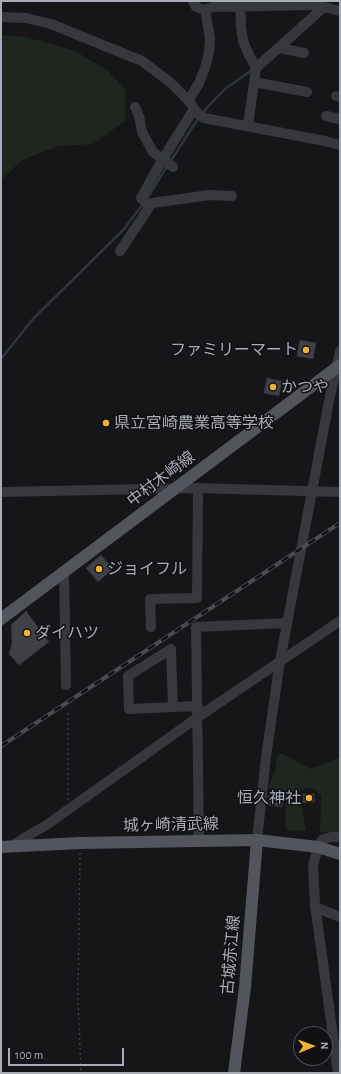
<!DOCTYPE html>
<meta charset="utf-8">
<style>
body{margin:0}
#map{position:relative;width:341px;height:1074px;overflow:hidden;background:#161618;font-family:"Alegreya Sans",sans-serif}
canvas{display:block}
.frame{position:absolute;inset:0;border:2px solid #a8adb8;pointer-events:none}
.north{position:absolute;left:293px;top:1026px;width:40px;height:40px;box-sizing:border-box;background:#111113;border:1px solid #4d4f55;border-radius:50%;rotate:88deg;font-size:11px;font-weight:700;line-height:16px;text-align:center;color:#a8adb8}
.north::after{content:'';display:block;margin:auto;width:14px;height:18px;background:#f2b134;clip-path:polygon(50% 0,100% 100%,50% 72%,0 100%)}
.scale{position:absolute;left:8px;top:1048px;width:116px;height:18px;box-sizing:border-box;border:2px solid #a8adb8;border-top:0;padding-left:5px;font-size:12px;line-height:14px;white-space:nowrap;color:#a8adb8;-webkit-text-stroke:3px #111113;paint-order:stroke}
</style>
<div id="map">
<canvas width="341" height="1074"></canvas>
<div class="frame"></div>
<div class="north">N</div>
<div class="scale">100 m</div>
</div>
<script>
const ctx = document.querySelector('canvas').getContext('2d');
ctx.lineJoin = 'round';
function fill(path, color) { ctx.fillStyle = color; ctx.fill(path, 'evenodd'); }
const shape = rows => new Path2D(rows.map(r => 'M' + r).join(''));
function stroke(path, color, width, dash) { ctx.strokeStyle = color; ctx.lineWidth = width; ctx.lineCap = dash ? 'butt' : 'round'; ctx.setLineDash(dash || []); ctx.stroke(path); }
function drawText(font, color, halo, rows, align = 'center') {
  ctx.font = font + ' "Alegreya Sans","Noto Sans JP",sans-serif'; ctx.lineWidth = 3; ctx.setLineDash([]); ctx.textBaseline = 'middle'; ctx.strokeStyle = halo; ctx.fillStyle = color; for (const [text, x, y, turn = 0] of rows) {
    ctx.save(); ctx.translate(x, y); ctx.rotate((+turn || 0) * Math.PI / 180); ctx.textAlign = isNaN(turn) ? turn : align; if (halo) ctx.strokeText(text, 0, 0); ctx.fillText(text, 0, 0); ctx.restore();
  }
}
const green = shape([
 [1,35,26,37,73,50,106,69,125,89,125,121,93,144,59,146,22,160,1,180],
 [278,754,284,754,310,769,340,757,340,832,320,832,321,796,315,789,306,788,299,793,306,830,300,831,286,830,285,793,268,788,275,771]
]);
const stream = shape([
 [202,113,225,89,252,70],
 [170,162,199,117],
 [147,199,167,166],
 [1,359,33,319,124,229,142,205]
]);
const building = shape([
 [300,340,316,343,313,359,297,356,300,340],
 [267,378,282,381,279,396,264,393,267,378],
 [101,555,113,569,98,582,86,568,101,555],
 [26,611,49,642,19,665,9,654,12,643,11,625,26,611],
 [303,794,314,794,315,802,303,803,303,794],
 [269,796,283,797,282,807,268,805,269,796]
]);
const path = shape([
 [68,800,68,712],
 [80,853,78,999,81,1073]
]);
const minor = shape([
 [193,1,196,7,205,10,210,8],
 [240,1,241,27,243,41,249,55,256,68],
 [212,7,315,5,324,7],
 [1,17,26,18,51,24,142,61,171,83,190,102,196,112,204,118,325,141,340,145],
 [279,48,304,53],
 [254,82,307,92],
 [336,96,340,97],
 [188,101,199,83,205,68,209,52,210,39,205,10],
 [135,107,139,116,142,132,153,152,173,167],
 [326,116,340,119],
 [248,126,256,68,324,7,340,11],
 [149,207,141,198,161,162,194,109],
 [120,251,152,203,210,195,232,196],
 [1,492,194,488,340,492],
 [64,572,66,685],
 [151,627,150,599,197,598,198,488],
 [173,707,171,649,128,676,129,709,198,706],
 [257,840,266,757,280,661,329,401,340,351],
 [199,841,196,627,287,623],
 [9,847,48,824,198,717,340,621],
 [315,907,340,917],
 [338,1073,315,904,313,866,318,847,323,839,331,837,340,837]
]);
const major = shape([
 [1,619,340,365],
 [1,847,80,843,257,840,318,847,340,854],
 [234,1073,245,987,257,840]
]);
const rail = shape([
 [1,746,340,523]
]);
const markers = [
 [306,350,4,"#f2b134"],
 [273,387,4,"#f2b134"],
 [106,423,4,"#f2b134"],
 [99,569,4,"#f2b134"],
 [27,633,4,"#f2b134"],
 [309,798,4,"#f2b134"]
];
const poiNames = [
 ["ファミリーマート",298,350,"right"],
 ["かつや",281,387],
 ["県立宮崎農業高等学校",114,423],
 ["ジョイフル",107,569],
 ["ダイハツ",35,633],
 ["恒久神社",301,798,"right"]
];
const streetNames = [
 ["中村木崎線",161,479,-37],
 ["城ヶ崎清武線",171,825,-1],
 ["古城赤江線",231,955,-85]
];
fill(green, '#1e261f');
stroke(stream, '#2c353c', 2.5);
fill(building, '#404145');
stroke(building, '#303034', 1);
stroke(path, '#3d3f44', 1.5, [2, 3]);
stroke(minor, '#37383d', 10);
stroke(major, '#53555c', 12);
stroke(rail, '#4a4c52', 4);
stroke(rail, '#111113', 2.5, [8]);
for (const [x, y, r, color] of markers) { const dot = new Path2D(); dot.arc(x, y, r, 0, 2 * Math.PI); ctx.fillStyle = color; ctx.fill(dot); stroke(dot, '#111113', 1.5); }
drawText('16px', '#a8adb8', '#111113', poiNames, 'left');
drawText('16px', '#a8adb8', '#111113', streetNames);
</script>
